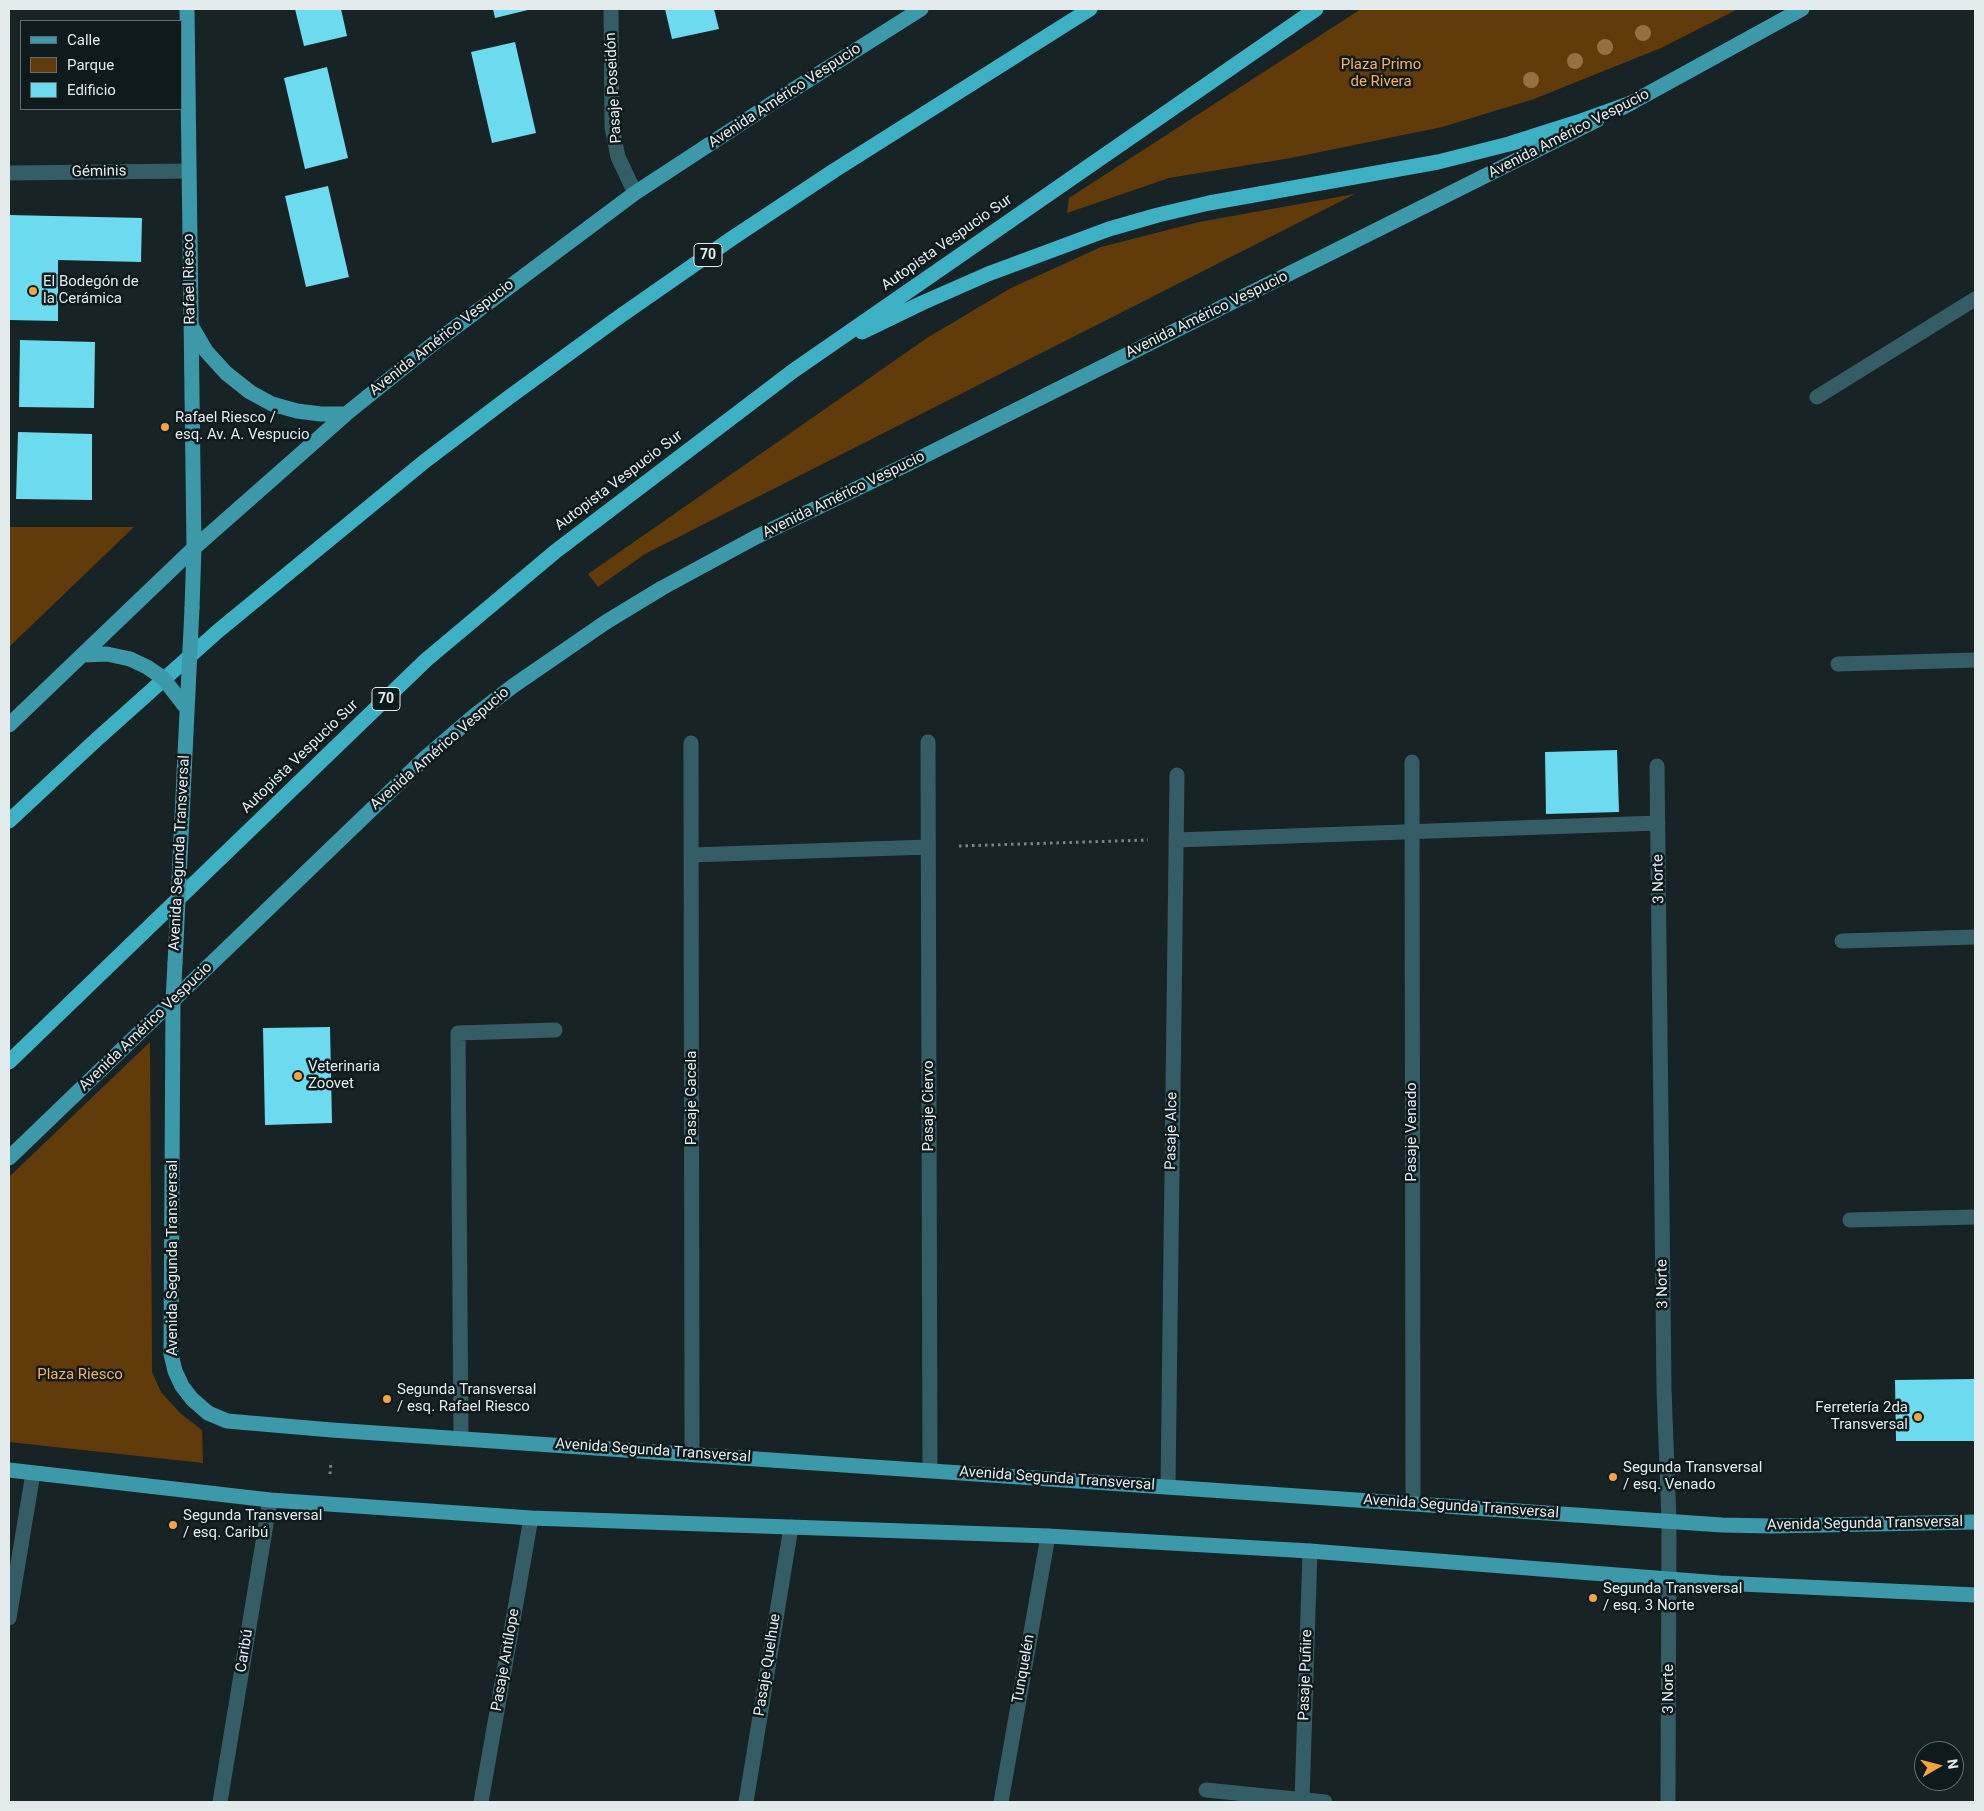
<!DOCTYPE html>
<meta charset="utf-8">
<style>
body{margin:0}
#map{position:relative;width:1984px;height:1811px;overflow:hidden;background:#182325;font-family:Roboto,sans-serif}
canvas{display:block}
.frame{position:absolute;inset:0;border:10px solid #e3eaec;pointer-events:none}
.legend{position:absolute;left:20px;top:20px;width:162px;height:90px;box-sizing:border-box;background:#0f1a1c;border:1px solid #646d6f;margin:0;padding:6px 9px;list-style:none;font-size:15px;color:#e3eaec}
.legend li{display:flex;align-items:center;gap:10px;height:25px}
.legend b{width:25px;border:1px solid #646d6f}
.north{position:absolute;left:1914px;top:1741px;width:50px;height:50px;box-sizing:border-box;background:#0f1a1c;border:1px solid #646d6f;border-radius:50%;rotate:82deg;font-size:14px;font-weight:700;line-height:20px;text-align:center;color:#e3eaec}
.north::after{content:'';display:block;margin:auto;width:18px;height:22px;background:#f3a442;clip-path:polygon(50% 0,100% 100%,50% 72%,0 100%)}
</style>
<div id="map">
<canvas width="1984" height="1811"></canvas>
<div class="frame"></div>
<ul class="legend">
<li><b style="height:6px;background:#3c99a9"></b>Calle</li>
<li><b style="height:14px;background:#613c0a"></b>Parque</li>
<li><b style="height:14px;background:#6cdbef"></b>Edificio</li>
</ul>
<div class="north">N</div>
</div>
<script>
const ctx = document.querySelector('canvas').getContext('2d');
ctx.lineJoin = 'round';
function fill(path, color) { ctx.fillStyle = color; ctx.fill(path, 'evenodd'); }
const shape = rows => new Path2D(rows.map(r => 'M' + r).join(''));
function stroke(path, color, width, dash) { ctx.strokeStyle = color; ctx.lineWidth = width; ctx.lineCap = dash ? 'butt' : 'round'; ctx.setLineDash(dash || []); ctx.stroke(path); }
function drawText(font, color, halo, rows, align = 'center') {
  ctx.font = font + ' Roboto,sans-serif'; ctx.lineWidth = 5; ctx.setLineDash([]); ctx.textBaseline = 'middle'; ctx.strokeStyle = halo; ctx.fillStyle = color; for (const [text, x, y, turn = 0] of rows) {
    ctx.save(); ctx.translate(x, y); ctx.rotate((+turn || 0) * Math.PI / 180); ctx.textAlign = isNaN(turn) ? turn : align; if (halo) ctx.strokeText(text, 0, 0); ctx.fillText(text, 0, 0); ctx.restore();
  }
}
const green = shape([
 [1361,9,1738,9,1661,48,1534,99,1442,127,1291,158,1169,178,1067,213,1069,198],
 [1355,194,645,554,598,587,588,574,927,338,1011,288,1101,247,1199,222],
 [9,527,134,527,9,647],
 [150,1042,152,1372,161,1392,180,1413,202,1430,203,1463,9,1442,9,1177]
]);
const building = shape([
 [295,9,341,9,347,36,304,46],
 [493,9,532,9,495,18],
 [665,9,714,9,719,29,672,39],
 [515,42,536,133,492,143,471,52],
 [327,67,348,158,305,169,284,78],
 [328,186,349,277,306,287,285,196],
 [9,215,142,218,141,262,58,260,58,321,9,320],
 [20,340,95,342,94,408,19,407],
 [18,432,92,434,92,500,16,499],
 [1617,750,1619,812,1546,814,1545,752],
 [330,1027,332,1123,265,1125,263,1028],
 [1975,1379,1975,1441,1896,1441,1895,1380]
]);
const path = shape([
 [959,846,1148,840],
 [330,1474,331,1461]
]);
const minor = shape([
 [611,9,612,127,618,157,635,193],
 [9,173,189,171],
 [1817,397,1975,299],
 [1838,664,1975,660],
 [928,742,930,1470],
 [691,743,692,1454],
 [1412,762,1413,1503],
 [1657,766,1664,1389,1669,1521,1668,1802],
 [1176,840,1658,823],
 [691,855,928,847],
 [1842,941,1975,937],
 [1850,1220,1975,1217],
 [461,1439,458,1033,555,1030],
 [1168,1487,1177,775],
 [9,1618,33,1473],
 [1206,1790,1325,1802],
 [1302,1800,1310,1551],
 [220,1802,270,1500],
 [481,1802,531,1518],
 [746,1802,791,1527],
 [1001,1802,1048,1536]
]);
const major = shape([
 [187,9,194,548,192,608],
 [1620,109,1802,9],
 [192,327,206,351,226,373,250,392,272,404,297,411,321,414,346,414],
 [83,655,107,654,130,659],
 [9,725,194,548,346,414,433,344,635,193,777,100,921,9],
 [175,963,173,1001,171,1354,175,1371,182,1386,192,1399,208,1413,227,1421,332,1430,1722,1525,1771,1526,1975,1522],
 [9,1158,425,758,474,716,513,686,606,622,662,588,756,537,908,464,1597,120],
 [9,1470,270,1500,531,1518,1048,1536,1310,1551,1720,1583,1975,1595]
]);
const highway = shape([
 [862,332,922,303,988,274,1109,229,1158,215,1209,203,1438,162,1509,144,1578,122,1631,103],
 [9,821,96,740,218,631,425,461,508,398,619,317,731,239,835,170,1090,9],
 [9,1062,426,660,556,551,793,371,1316,9]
]);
const majorBridge = shape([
 [130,659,147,667,163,678,187,709],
 [175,963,192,608]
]);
const trees = [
 [1643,33],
 [1605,47],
 [1575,61],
 [1531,80]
];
const markers = [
 [33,291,5,"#f3a442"],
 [165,427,5,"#f3a442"],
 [298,1076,5,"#f3a442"],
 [387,1399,5,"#f3a442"],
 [1918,1417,5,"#f3a442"],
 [1613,1477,5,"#f3a442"],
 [173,1525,5,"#f3a442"],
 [1593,1598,5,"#f3a442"]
];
const shields = [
 [708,255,28],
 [386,699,28]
];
const shieldNames = [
 ["70",708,255],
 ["70",386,699]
];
const parkNames = [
 ["Plaza Primo",1381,65],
 ["de Rivera",1381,82],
 ["Plaza Riesco",80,1375]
];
const streetNames = [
 ["Pasaje Poseidón",614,88,-93],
 ["Avenida Américo Vespucio",785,96,-33],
 ["Avenida Américo Vespucio",1569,134,-27],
 ["Géminis",99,172,-1],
 ["Autopista Vespucio Sur",947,243,-35],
 ["Rafael Riesco",190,279,-91],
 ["Avenida Américo Vespucio",1207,315,-26],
 ["Avenida Américo Vespucio",442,338,-38],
 ["Autopista Vespucio Sur",619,481,-37],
 ["Avenida Américo Vespucio",844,495,-26],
 ["Avenida Américo Vespucio",440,749,-41],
 ["Autopista Vespucio Sur",300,757,-44],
 ["Avenida Segunda Transversal",180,853,-87],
 ["3 Norte",1659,879,-91],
 ["Avenida Américo Vespucio",146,1027,-44],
 ["Pasaje Gacela",692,1098,-90],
 ["Pasaje Ciervo",929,1106,-90],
 ["Pasaje Alce",1172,1131,-89],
 ["Pasaje Venado",1412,1132,-90],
 ["Avenida Segunda Transversal",173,1258,-90],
 ["3 Norte",1663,1284,-91],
 ["Avenida Segunda Transversal",653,1451,4],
 ["Avenida Segunda Transversal",1057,1479,4],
 ["Avenida Segunda Transversal",1461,1507,4],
 ["Avenida Segunda Transversal",1865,1524,-1],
 ["Caribú",245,1651,-81],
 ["Pasaje Antílope",506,1660,-80],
 ["Pasaje Quelhue",768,1665,-81],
 ["Tunquelén",1024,1669,-80],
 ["Pasaje Puñire",1306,1675,-88],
 ["3 Norte",1669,1689,-90]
];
const poiNames = [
 ["El Bodegón de",43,282],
 ["la Cerámica",43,299],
 ["Rafael Riesco /",175,418],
 ["esq. Av. A. Vespucio",175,435],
 ["Veterinaria",308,1067],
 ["Zoovet",308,1084],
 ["Segunda Transversal",397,1390],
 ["/ esq. Rafael Riesco",397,1407],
 ["Ferretería 2da",1908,1408,"right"],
 ["Transversal",1908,1425,"right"],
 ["Segunda Transversal",1623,1468],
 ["/ esq. Venado",1623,1485],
 ["Segunda Transversal",183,1516],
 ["/ esq. Caribú",183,1533],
 ["Segunda Transversal",1603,1589],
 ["/ esq. 3 Norte",1603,1606]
];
fill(green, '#613c0a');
fill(building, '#6cdbef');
stroke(path, '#7b8486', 3, [2.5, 4]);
stroke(minor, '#355d65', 15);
stroke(major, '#3c99a9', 15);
stroke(highway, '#3db0c4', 15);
stroke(majorBridge, '#3c99a9', 15);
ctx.fillStyle = '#957142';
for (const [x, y] of trees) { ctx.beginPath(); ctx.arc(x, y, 8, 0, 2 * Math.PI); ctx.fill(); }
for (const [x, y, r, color] of markers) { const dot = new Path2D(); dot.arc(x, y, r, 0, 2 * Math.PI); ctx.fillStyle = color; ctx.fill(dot); stroke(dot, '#0f1a1c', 2); }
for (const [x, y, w] of shields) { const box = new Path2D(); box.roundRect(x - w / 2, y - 11.5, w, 23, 4); ctx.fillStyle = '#0f1a1c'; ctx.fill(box); stroke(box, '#e3eaec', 1); }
drawText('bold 14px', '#e3eaec', null, shieldNames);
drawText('15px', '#fbb15a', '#0f1a1c', parkNames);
drawText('15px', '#e3eaec', '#0f1a1c', streetNames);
drawText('15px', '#e3eaec', '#0f1a1c', poiNames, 'left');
</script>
